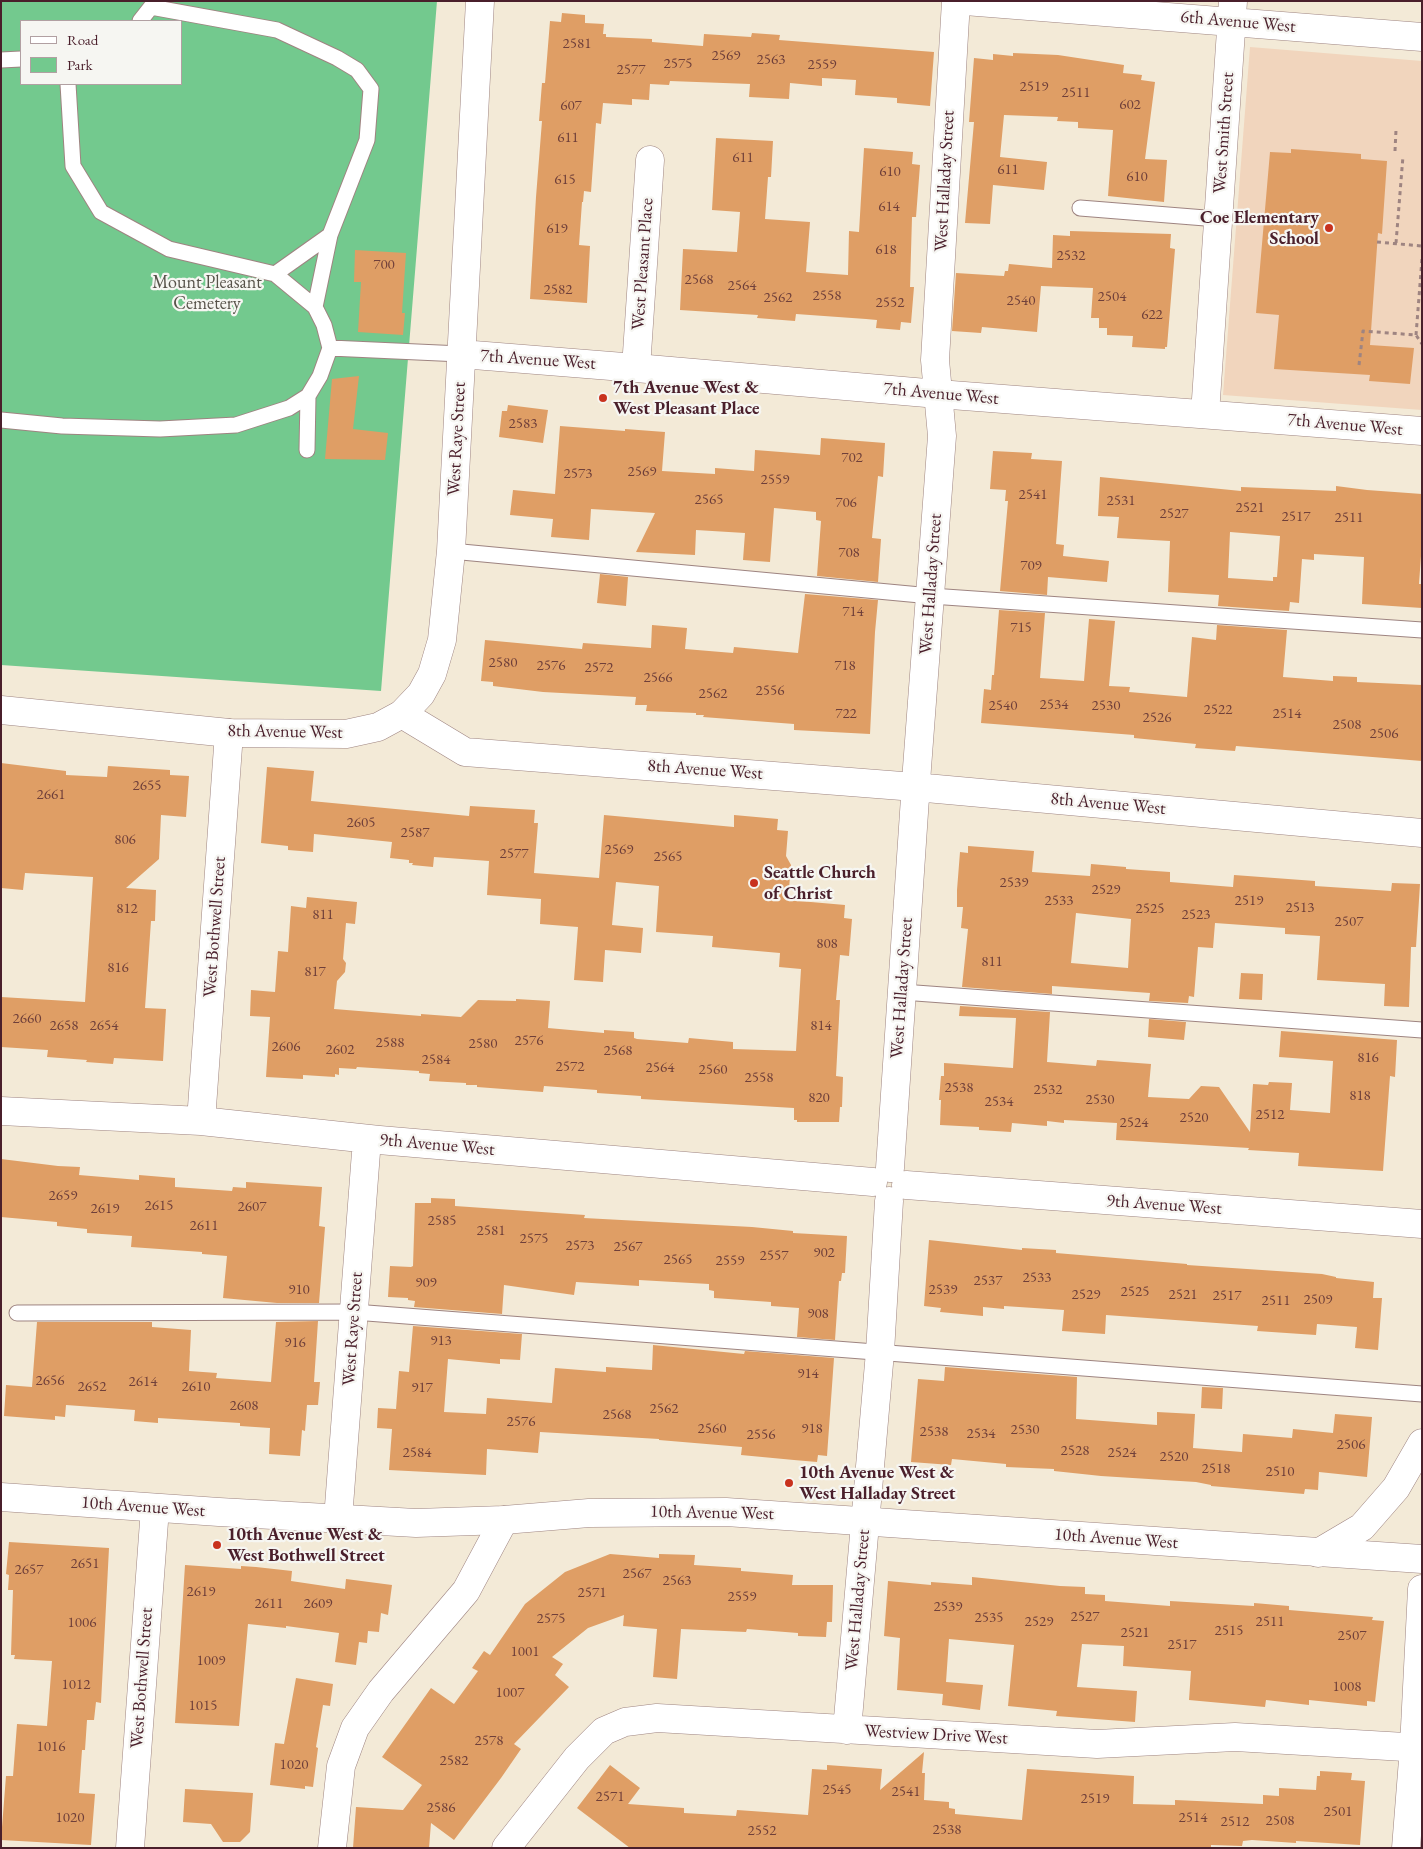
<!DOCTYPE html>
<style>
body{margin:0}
#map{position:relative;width:1423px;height:1849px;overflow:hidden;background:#f3ead7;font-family:"EB Garamond",serif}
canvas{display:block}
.frame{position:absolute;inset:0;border:2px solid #4a1f2b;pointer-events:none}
.legend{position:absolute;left:20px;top:20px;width:162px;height:65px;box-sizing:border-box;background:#f6f6f2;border:1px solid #b1a0a2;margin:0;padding:6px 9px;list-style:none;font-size:15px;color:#4a1f2b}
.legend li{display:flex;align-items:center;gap:10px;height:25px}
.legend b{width:25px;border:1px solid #b1a0a2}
</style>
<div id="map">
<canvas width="1423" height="1849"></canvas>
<div class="frame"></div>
<ul class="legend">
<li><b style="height:6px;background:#fff"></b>Road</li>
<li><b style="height:14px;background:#73c98e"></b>Park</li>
</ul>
</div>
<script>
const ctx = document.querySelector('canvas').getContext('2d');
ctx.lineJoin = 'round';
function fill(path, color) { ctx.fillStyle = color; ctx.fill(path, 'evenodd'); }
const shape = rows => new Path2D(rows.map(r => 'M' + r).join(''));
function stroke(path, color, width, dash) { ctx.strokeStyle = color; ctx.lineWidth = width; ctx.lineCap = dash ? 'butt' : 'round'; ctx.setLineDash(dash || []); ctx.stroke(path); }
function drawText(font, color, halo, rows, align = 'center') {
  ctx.font = font + ' "EB Garamond",serif'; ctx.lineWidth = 4.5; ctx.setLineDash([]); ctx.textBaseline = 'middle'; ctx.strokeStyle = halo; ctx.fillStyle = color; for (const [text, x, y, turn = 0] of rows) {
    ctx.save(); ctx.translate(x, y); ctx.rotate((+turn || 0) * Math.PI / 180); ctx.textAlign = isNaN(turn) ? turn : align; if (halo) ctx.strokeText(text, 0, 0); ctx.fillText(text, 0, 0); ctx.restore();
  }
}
const built = shape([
 [1250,47,1422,61,1422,410,1223,395]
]);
const green = shape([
 [1,1,437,1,381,691,1,665],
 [21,21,181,21,181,84,21,84]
]);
const building = shape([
 [562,13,585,15,585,23,604,24,603,34,606,34,606,37,652,39,652,42,703,46,704,34,751,37,752,33,780,35,779,40,934,52,930,106,897,103,897,98,855,95,856,80,822,78,822,86,790,83,789,99,749,97,750,84,670,81,669,85,650,84,649,100,632,99,632,105,603,103,601,124,596,123,591,192,584,191,583,202,582,202,579,245,590,246,587,303,530,299,536,197,542,121,539,121,542,83,545,83,550,21,561,22],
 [1013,53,1058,55,1124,65,1123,73,1142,75,1141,80,1155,82,1145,159,1167,160,1164,202,1108,196,1113,130,1078,128,1078,122,1057,121,1058,117,1004,115,1000,157,1047,162,1044,190,993,185,990,224,965,223,974,122,969,122,974,58,993,60,993,54,1013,56],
 [716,138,773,141,771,177,768,177,765,219,810,222,806,272,848,275,849,231,859,232,864,148,913,152,912,164,920,165,916,217,912,217,910,287,914,287,911,323,901,322,900,330,876,328,877,320,866,319,796,314,795,321,757,318,758,315,680,310,683,249,737,252,740,212,712,210],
 [1291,149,1361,154,1361,159,1387,161,1382,234,1378,233,1370,345,1414,348,1410,384,1369,381,1370,375,1274,369,1279,315,1256,313,1270,152,1291,153],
 [1070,231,1171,234,1170,248,1175,249,1167,347,1165,347,1165,349,1132,347,1133,336,1107,335,1107,328,1099,328,1099,318,1091,318,1093,288,1041,286,1037,332,982,327,981,333,952,331,956,273,1004,276,1005,271,1008,271,1009,264,1052,268,1053,235,1070,236],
 [355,250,406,253,402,313,405,313,403,335,358,332,361,282,354,282],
 [359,376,353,429,388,433,385,460,325,459,332,379],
 [508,405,548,410,543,443,499,437,502,411,507,411],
 [560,426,625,431,625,429,665,432,662,471,715,474,715,468,754,471,755,450,820,455,821,438,885,443,883,477,878,476,872,538,881,539,878,582,817,576,821,521,816,520,816,512,774,508,770,562,743,560,745,533,696,530,695,555,636,552,655,513,591,509,589,540,551,537,553,519,510,515,513,490,555,494],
 [993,451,1032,453,1031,459,1062,461,1056,544,1064,545,1063,556,1109,561,1107,582,1048,577,1047,595,1000,591,1008,501,1005,501,1006,490,990,489],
 [1100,477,1241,491,1241,487,1336,491,1336,486,1367,490,1422,494,1422,542,1419,584,1422,584,1422,608,1362,604,1364,557,1314,554,1314,560,1302,559,1299,603,1290,602,1289,611,1218,606,1219,595,1168,592,1170,541,1117,538,1119,517,1098,516],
 [1230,532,1280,536,1277,577,1273,577,1273,581,1228,578],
 [600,574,628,577,626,606,597,603],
 [805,594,878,600,875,632,870,734,794,730,794,724,703,717,704,715,696,715,696,713,646,711,647,705,635,705,636,697,543,692,493,686,493,682,481,681,485,640,582,649,583,643,651,648,652,625,687,628,685,649,733,653,734,647,798,653],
 [999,610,1045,613,1040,678,1084,681,1089,619,1115,621,1109,686,1130,687,1129,692,1187,697,1192,637,1216,640,1217,625,1287,630,1283,677,1333,681,1333,676,1357,677,1357,682,1422,685,1422,761,1236,746,1235,751,1195,748,1196,744,1134,738,1134,735,981,723,984,689,991,690,992,675,994,675],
 [1,763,66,771,66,775,107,777,108,766,170,770,170,775,189,776,186,817,161,815,159,859,126,888,156,890,155,921,151,921,145,1008,166,1009,163,1061,114,1058,113,1064,86,1062,87,1060,47,1057,48,1050,1,1047,1,997,85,1002,93,877,25,873,23,890,1,888],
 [267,767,314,771,311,801,469,816,470,806,535,810,534,823,538,823,534,873,599,878,604,815,734,827,734,815,778,819,777,830,788,831,786,856,791,865,788,900,845,905,844,918,852,919,849,956,840,955,836,1000,840,1000,836,1076,843,1077,842,1107,840,1107,839,1122,797,1122,797,1120,794,1120,794,1108,641,1099,641,1096,597,1093,597,1090,544,1086,543,1092,477,1087,477,1085,466,1085,466,1083,429,1081,430,1074,419,1073,419,1071,357,1067,356,1069,339,1068,339,1075,335,1074,335,1077,303,1075,303,1079,266,1077,270,1017,250,1016,251,990,275,992,278,951,288,952,291,906,306,908,307,897,357,902,355,924,346,923,343,959,346,963,345,972,337,981,334,1009,421,1016,421,1014,461,1017,478,1000,516,1001,516,999,550,1001,548,1028,604,1033,604,1030,634,1032,634,1038,637,1039,688,1043,689,1038,733,1042,733,1049,796,1051,801,969,779,967,780,953,712,947,713,936,656,932,659,886,616,882,612,925,643,928,641,953,605,950,603,982,574,980,578,927,540,924,541,899,487,895,489,861,434,857,433,867,412,865,413,863,409,863,409,860,390,858,392,842,314,834,313,852,288,850,288,846,261,843],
 [968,846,1034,851,1032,872,1090,876,1091,864,1126,867,1126,869,1170,872,1170,882,1233,887,1234,875,1315,881,1315,886,1391,891,1392,883,1420,884,1416,947,1411,947,1409,1007,1384,1006,1385,984,1317,980,1320,936,1285,934,1285,928,1215,923,1213,948,1198,947,1194,997,1189,996,1188,1003,1149,1001,1150,993,1052,986,1052,994,962,987,968,929,961,928,963,907,957,907,957,890,960,852,968,853],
 [1076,913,1131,919,1128,968,1071,963],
 [1241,973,1263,974,1262,1000,1239,999],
 [960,1006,1050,1012,1047,1062,1096,1066,1097,1060,1151,1064,1148,1097,1189,1099,1201,1086,1219,1087,1250,1132,1253,1084,1268,1085,1269,1082,1292,1083,1290,1110,1330,1113,1333,1061,1279,1057,1281,1031,1397,1040,1395,1077,1390,1076,1383,1171,1298,1166,1299,1153,1248,1150,1249,1148,1116,1140,1117,1123,1064,1120,1064,1123,1047,1121,1047,1126,1012,1123,1011,1132,979,1130,979,1127,940,1125,941,1100,939,1100,941,1076,944,1076,944,1063,1013,1068,1016,1018,959,1016],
 [1149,1019,1186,1022,1184,1040,1148,1037],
 [1,1159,58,1166,80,1167,79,1175,139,1180,139,1175,175,1178,175,1187,232,1191,233,1187,246,1188,246,1182,322,1187,319,1226,325,1227,319,1303,277,1303,223,1298,227,1256,202,1254,202,1252,131,1247,132,1236,87,1233,87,1229,57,1226,57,1222,1,1217],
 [431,1198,455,1199,455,1206,585,1215,584,1218,752,1227,793,1231,793,1233,847,1236,845,1273,842,1273,841,1281,839,1281,835,1340,797,1337,799,1308,771,1306,771,1302,714,1298,714,1291,709,1290,709,1284,639,1280,639,1286,576,1282,574,1295,504,1285,502,1314,414,1307,415,1301,408,1300,408,1298,388,1297,390,1266,411,1267,413,1266,415,1203,431,1203],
 [929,1240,1022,1250,1022,1248,1056,1250,1056,1253,1187,1264,1187,1265,1322,1274,1336,1277,1336,1278,1374,1282,1373,1298,1382,1298,1378,1350,1355,1348,1357,1327,1317,1324,1316,1335,1257,1331,1258,1326,1106,1315,1105,1334,1062,1331,1064,1310,1004,1306,1004,1309,983,1307,983,1316,940,1312,941,1308,924,1306],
 [318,1321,314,1382,320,1382,318,1405,307,1405,305,1431,302,1430,300,1456,269,1454,270,1428,240,1426,240,1423,158,1418,158,1423,134,1421,135,1410,66,1405,65,1417,55,1416,55,1420,4,1416,6,1385,32,1387,37,1322,152,1322,152,1327,191,1330,189,1371,217,1373,216,1378,271,1382,276,1322],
 [413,1326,522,1334,520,1360,500,1359,500,1364,448,1359,444,1412,486,1414,487,1398,552,1403,555,1368,606,1372,606,1367,652,1370,653,1345,744,1354,745,1351,834,1358,827,1456,818,1455,817,1462,794,1460,741,1455,742,1447,659,1440,659,1439,540,1432,538,1453,487,1449,486,1475,389,1470,392,1429,377,1428,378,1408,396,1409,399,1371,409,1372],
 [945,1367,1077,1377,1076,1419,1157,1425,1157,1412,1195,1414,1193,1448,1242,1452,1243,1434,1292,1438,1293,1429,1333,1433,1335,1414,1372,1417,1367,1477,1319,1472,1318,1490,1305,1489,1304,1494,1211,1486,1211,1485,1196,1482,1101,1476,1054,1471,1054,1469,1006,1467,1006,1464,952,1459,951,1465,911,1462,918,1379,944,1381],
 [1202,1387,1223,1388,1222,1409,1201,1408],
 [9,1542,109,1548,101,1703,96,1702,94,1720,87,1720,85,1750,82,1750,79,1793,95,1794,91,1845,1,1840,6,1776,13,1776,17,1724,47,1726,52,1661,14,1659,15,1655,11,1655,13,1590,8,1590,9,1575,6,1574],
 [610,1554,659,1558,659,1554,695,1555,694,1565,741,1568,741,1571,793,1575,792,1585,833,1585,832,1622,827,1622,826,1637,798,1636,798,1633,747,1629,746,1632,681,1629,677,1679,653,1677,657,1629,623,1626,624,1615,588,1628,552,1657,563,1664,555,1675,569,1687,514,1744,521,1749,501,1778,454,1840,431,1823,429,1848,353,1848,356,1807,403,1810,422,1785,382,1757,431,1688,454,1704,478,1671,472,1668,484,1651,490,1655,525,1604,565,1572],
 [185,1565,241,1569,241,1566,256,1567,292,1571,291,1581,345,1589,346,1579,392,1585,388,1615,381,1613,379,1632,368,1631,367,1643,359,1642,356,1665,335,1662,339,1633,286,1626,286,1628,248,1624,239,1726,175,1723],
 [972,1577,1060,1586,1085,1587,1085,1594,1105,1595,1105,1601,1170,1606,1170,1601,1254,1606,1254,1603,1289,1606,1289,1610,1373,1617,1372,1620,1384,1621,1375,1702,1367,1701,1367,1706,1309,1700,1309,1705,1266,1700,1265,1707,1189,1700,1191,1671,1123,1666,1124,1646,1082,1644,1077,1687,1137,1691,1135,1722,1056,1716,1057,1711,1008,1706,1014,1645,949,1639,946,1682,983,1685,980,1710,942,1705,943,1694,897,1690,900,1638,884,1636,888,1581,931,1585,931,1582,972,1585],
 [296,1678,333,1684,330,1706,323,1705,316,1747,318,1748,313,1787,305,1786,305,1789,270,1785,275,1743,284,1744],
 [924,1752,922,1773,925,1773,924,1800,949,1802,949,1808,955,1809,955,1814,1022,1820,1027,1769,1134,1776,1133,1804,1175,1805,1175,1800,1263,1804,1263,1795,1279,1796,1279,1788,1316,1790,1317,1776,1320,1776,1320,1771,1352,1773,1351,1780,1365,1781,1360,1845,1296,1841,1296,1843,1252,1840,1243,1841,1242,1846,1211,1845,1211,1848,630,1848,577,1808,610,1765,640,1788,628,1804,684,1808,684,1813,736,1816,737,1810,808,1815,812,1769,827,1770,827,1765,882,1769,880,1790],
 [185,1789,253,1793,250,1832,240,1842,223,1842,211,1824,183,1822]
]);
const path = shape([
 [1395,151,1396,130],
 [1377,242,1422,246],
 [1396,243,1403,156],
 [1416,335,1422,259],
 [1359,365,1363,331,1416,335,1422,344]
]);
const service = shape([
 [140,21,151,7,277,30,337,58,357,70,371,89,367,140,330,235,315,307,324,325,330,348],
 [1,60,21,59],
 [68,84,73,166,101,212,169,249,275,274,315,307],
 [1080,208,1218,219],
 [275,274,330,235],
 [1,420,62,426,160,429,236,425,289,408,308,396,320,376,330,348,461,354],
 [307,450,308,396],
 [451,551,931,596,1422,630],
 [902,992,1422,1030],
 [17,1313,354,1312,1422,1394]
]);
const minor = shape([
 [965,1,1422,37],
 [636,368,650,160],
 [1205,414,1233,1],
 [402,714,465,752,915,787,1422,833],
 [1,1111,201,1121,379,1140,873,1182],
 [201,1121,229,733],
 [890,1168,917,768,942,436,935,360,956,1],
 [906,1185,1422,1224],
 [338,1519,367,1139],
 [1318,1553,1362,1527,1396,1488,1422,1443],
 [847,1730,880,1352,889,1201],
 [130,1848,155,1508],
 [332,1848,341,1766,355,1728,381,1691,466,1591,504,1520],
 [506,1848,577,1758,604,1731,625,1722,657,1718,1097,1744,1235,1737,1422,1748],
 [1406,1848,1414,1747,1422,1589]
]);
const tertiary = shape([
 [461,354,636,368,938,394,1422,431],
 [1,710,229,733,346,734,378,727,402,714,421,694,432,674,442,640,451,551,480,1],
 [1,1497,219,1512,416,1523,504,1520,589,1513,726,1512,1422,1559]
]);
const markers = [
 [1329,228,5,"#c8321e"],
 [603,398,5,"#c8321e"],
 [754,883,5,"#c8321e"],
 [789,1483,5,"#c8321e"],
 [217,1545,5,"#c8321e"]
];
const numberNames = [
 ["2581",577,44],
 ["2569",726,56],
 ["2563",771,60],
 ["2575",678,64],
 ["2559",822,65],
 ["2577",631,70],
 ["2519",1034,87],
 ["2511",1076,93],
 ["602",1130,105],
 ["607",571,106],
 ["611",568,138],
 ["611",743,158],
 ["611",1008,170],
 ["610",890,172],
 ["610",1137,177],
 ["615",565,180],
 ["614",889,207],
 ["619",557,229],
 ["618",886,250],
 ["2532",1071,256],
 ["700",384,265],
 ["2568",699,280],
 ["2564",742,286],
 ["2582",558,290],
 ["2558",827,296],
 ["2504",1112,297],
 ["2562",778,298],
 ["2540",1021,301],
 ["2552",890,303],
 ["622",1152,315],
 ["2583",523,424],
 ["702",852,458],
 ["2569",642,472],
 ["2573",578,474],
 ["2559",775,480],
 ["2541",1033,495],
 ["2565",709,500],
 ["2531",1121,501],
 ["706",846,503],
 ["2521",1250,508],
 ["2527",1174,514],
 ["2517",1296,517],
 ["2511",1349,518],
 ["708",849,553],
 ["709",1031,566],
 ["714",853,612],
 ["715",1021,628],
 ["2580",503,663],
 ["2576",551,666],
 ["718",845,666],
 ["2572",599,668],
 ["2566",658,678],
 ["2556",770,691],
 ["2562",713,694],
 ["2534",1054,705],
 ["2540",1003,706],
 ["2530",1106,706],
 ["2522",1218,710],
 ["722",846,714],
 ["2514",1287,714],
 ["2526",1157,718],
 ["2508",1347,725],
 ["2506",1384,734],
 ["2655",147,786],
 ["2661",51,795],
 ["2605",361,823],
 ["2587",415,833],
 ["806",125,840],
 ["2569",619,850],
 ["2577",514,854],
 ["2565",668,857],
 ["2539",1014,883],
 ["2529",1106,890],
 ["2533",1059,901],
 ["2519",1249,901],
 ["2513",1300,908],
 ["812",127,909],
 ["2525",1150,909],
 ["811",323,915],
 ["2523",1196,915],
 ["2507",1349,922],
 ["808",827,944],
 ["811",992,962],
 ["816",118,968],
 ["817",315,972],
 ["2660",27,1019],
 ["2658",64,1026],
 ["2654",104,1026],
 ["814",821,1026],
 ["2576",529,1041],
 ["2588",390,1043],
 ["2580",483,1044],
 ["2606",286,1047],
 ["2602",340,1050],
 ["2568",618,1051],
 ["816",1368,1058],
 ["2584",436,1060],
 ["2572",570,1067],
 ["2564",660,1068],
 ["2560",713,1070],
 ["2558",759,1078],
 ["2538",959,1088],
 ["2532",1048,1090],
 ["818",1360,1096],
 ["820",819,1098],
 ["2530",1100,1100],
 ["2534",999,1102],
 ["2512",1270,1115],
 ["2520",1194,1118],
 ["2524",1134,1123],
 ["2659",63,1196],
 ["2615",159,1206],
 ["2607",252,1207],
 ["2619",105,1209],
 ["2585",442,1221],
 ["2611",204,1226],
 ["2581",491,1231],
 ["2575",534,1239],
 ["2573",580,1246],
 ["2567",628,1247],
 ["902",824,1253],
 ["2557",774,1256],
 ["2565",678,1260],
 ["2559",730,1261],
 ["2533",1037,1278],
 ["2537",988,1281],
 ["909",426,1283],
 ["910",299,1290],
 ["2539",943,1290],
 ["2525",1135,1292],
 ["2529",1086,1295],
 ["2521",1183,1295],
 ["2517",1227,1296],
 ["2509",1318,1300],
 ["2511",1276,1301],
 ["908",818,1314],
 ["913",441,1341],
 ["916",295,1343],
 ["914",808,1374],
 ["2656",50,1381],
 ["2614",143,1382],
 ["2652",92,1387],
 ["2610",196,1387],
 ["917",422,1388],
 ["2608",244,1406],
 ["2562",664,1409],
 ["2568",617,1415],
 ["2576",521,1422],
 ["2560",712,1429],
 ["918",812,1429],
 ["2530",1025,1430],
 ["2538",934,1432],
 ["2534",981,1434],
 ["2556",761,1435],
 ["2506",1351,1445],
 ["2528",1075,1451],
 ["2584",417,1453],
 ["2524",1122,1453],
 ["2520",1174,1457],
 ["2518",1216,1469],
 ["2510",1280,1472],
 ["2651",85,1564],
 ["2657",29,1570],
 ["2567",637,1574],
 ["2563",677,1581],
 ["2619",201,1592],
 ["2571",592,1593],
 ["2559",742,1597],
 ["2611",269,1604],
 ["2609",318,1604],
 ["2539",948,1607],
 ["2527",1085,1617],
 ["2535",989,1618],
 ["2575",551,1619],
 ["2529",1039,1622],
 ["2511",1270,1622],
 ["1006",82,1623],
 ["2515",1229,1631],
 ["2521",1135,1633],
 ["2507",1352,1636],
 ["2517",1182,1645],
 ["1001",525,1652],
 ["1009",211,1661],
 ["1012",76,1685],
 ["1008",1347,1687],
 ["1007",510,1693],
 ["1015",203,1706],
 ["2578",489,1741],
 ["1016",51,1747],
 ["2582",454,1761],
 ["1020",294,1765],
 ["2545",837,1790],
 ["2541",906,1792],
 ["2571",610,1797],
 ["2519",1095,1799],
 ["2586",441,1808],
 ["2501",1338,1812],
 ["1020",70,1818],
 ["2514",1193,1818],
 ["2508",1280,1821],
 ["2512",1235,1822],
 ["2538",947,1830],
 ["2552",762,1831]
];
const streetNames = [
 ["6th Avenue West",1238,22,5],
 ["West Smith Street",1224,133,-86],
 ["West Halladay Street",945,181,-87],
 ["West Pleasant Place",643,264,-86],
 ["7th Avenue West",538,360,4],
 ["7th Avenue West",941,394,5],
 ["7th Avenue West",1345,425,5],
 ["West Raye Street",457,439,-87],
 ["West Halladay Street",931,584,-86],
 ["8th Avenue West",285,732,1],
 ["8th Avenue West",705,770,4],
 ["8th Avenue West",1108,804,5],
 ["West Bothwell Street",215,927,-86],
 ["West Halladay Street",902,988,-86],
 ["9th Avenue West",437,1145,5],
 ["9th Avenue West",1164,1205,4],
 ["West Raye Street",353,1329,-86],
 ["10th Avenue West",143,1507,4],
 ["10th Avenue West",712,1513,1],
 ["10th Avenue West",1116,1539,4],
 ["West Halladay Street",858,1600,-85],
 ["West Bothwell Street",142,1678,-86],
 ["Westview Drive West",936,1735,3]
];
const poiNames = [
 ["Coe Elementary",1319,218,"right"],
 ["School",1319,239,"right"],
 ["7th Avenue West &",613,388],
 ["West Pleasant Place",613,409],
 ["Seattle Church",764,873],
 ["of Christ",764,894],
 ["10th Avenue West &",799,1473],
 ["West Halladay Street",799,1494],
 ["10th Avenue West &",227,1535],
 ["West Bothwell Street",227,1556]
];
const parkNames = [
 ["Mount Pleasant",207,283],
 ["Cemetery",207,304]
];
fill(built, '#f1d5bd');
fill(green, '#73c98e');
fill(building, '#df9e65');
stroke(service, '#9e8481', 17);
stroke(minor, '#9e8481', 29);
stroke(tertiary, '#9e8481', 29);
stroke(path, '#9e8481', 3, [4, 4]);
stroke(service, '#fff', 15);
stroke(minor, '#fff', 28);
stroke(tertiary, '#fff', 28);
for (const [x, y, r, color] of markers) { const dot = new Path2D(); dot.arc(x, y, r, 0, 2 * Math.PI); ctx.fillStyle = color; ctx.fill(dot); stroke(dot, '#f6f6f2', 2); }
drawText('15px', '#6f3f3a', null, numberNames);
drawText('18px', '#4a1f2b', '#f6f6f2', streetNames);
drawText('bold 18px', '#4a1f2b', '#f6f6f2', poiNames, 'left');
drawText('18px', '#565249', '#f6f6f2', parkNames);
</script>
